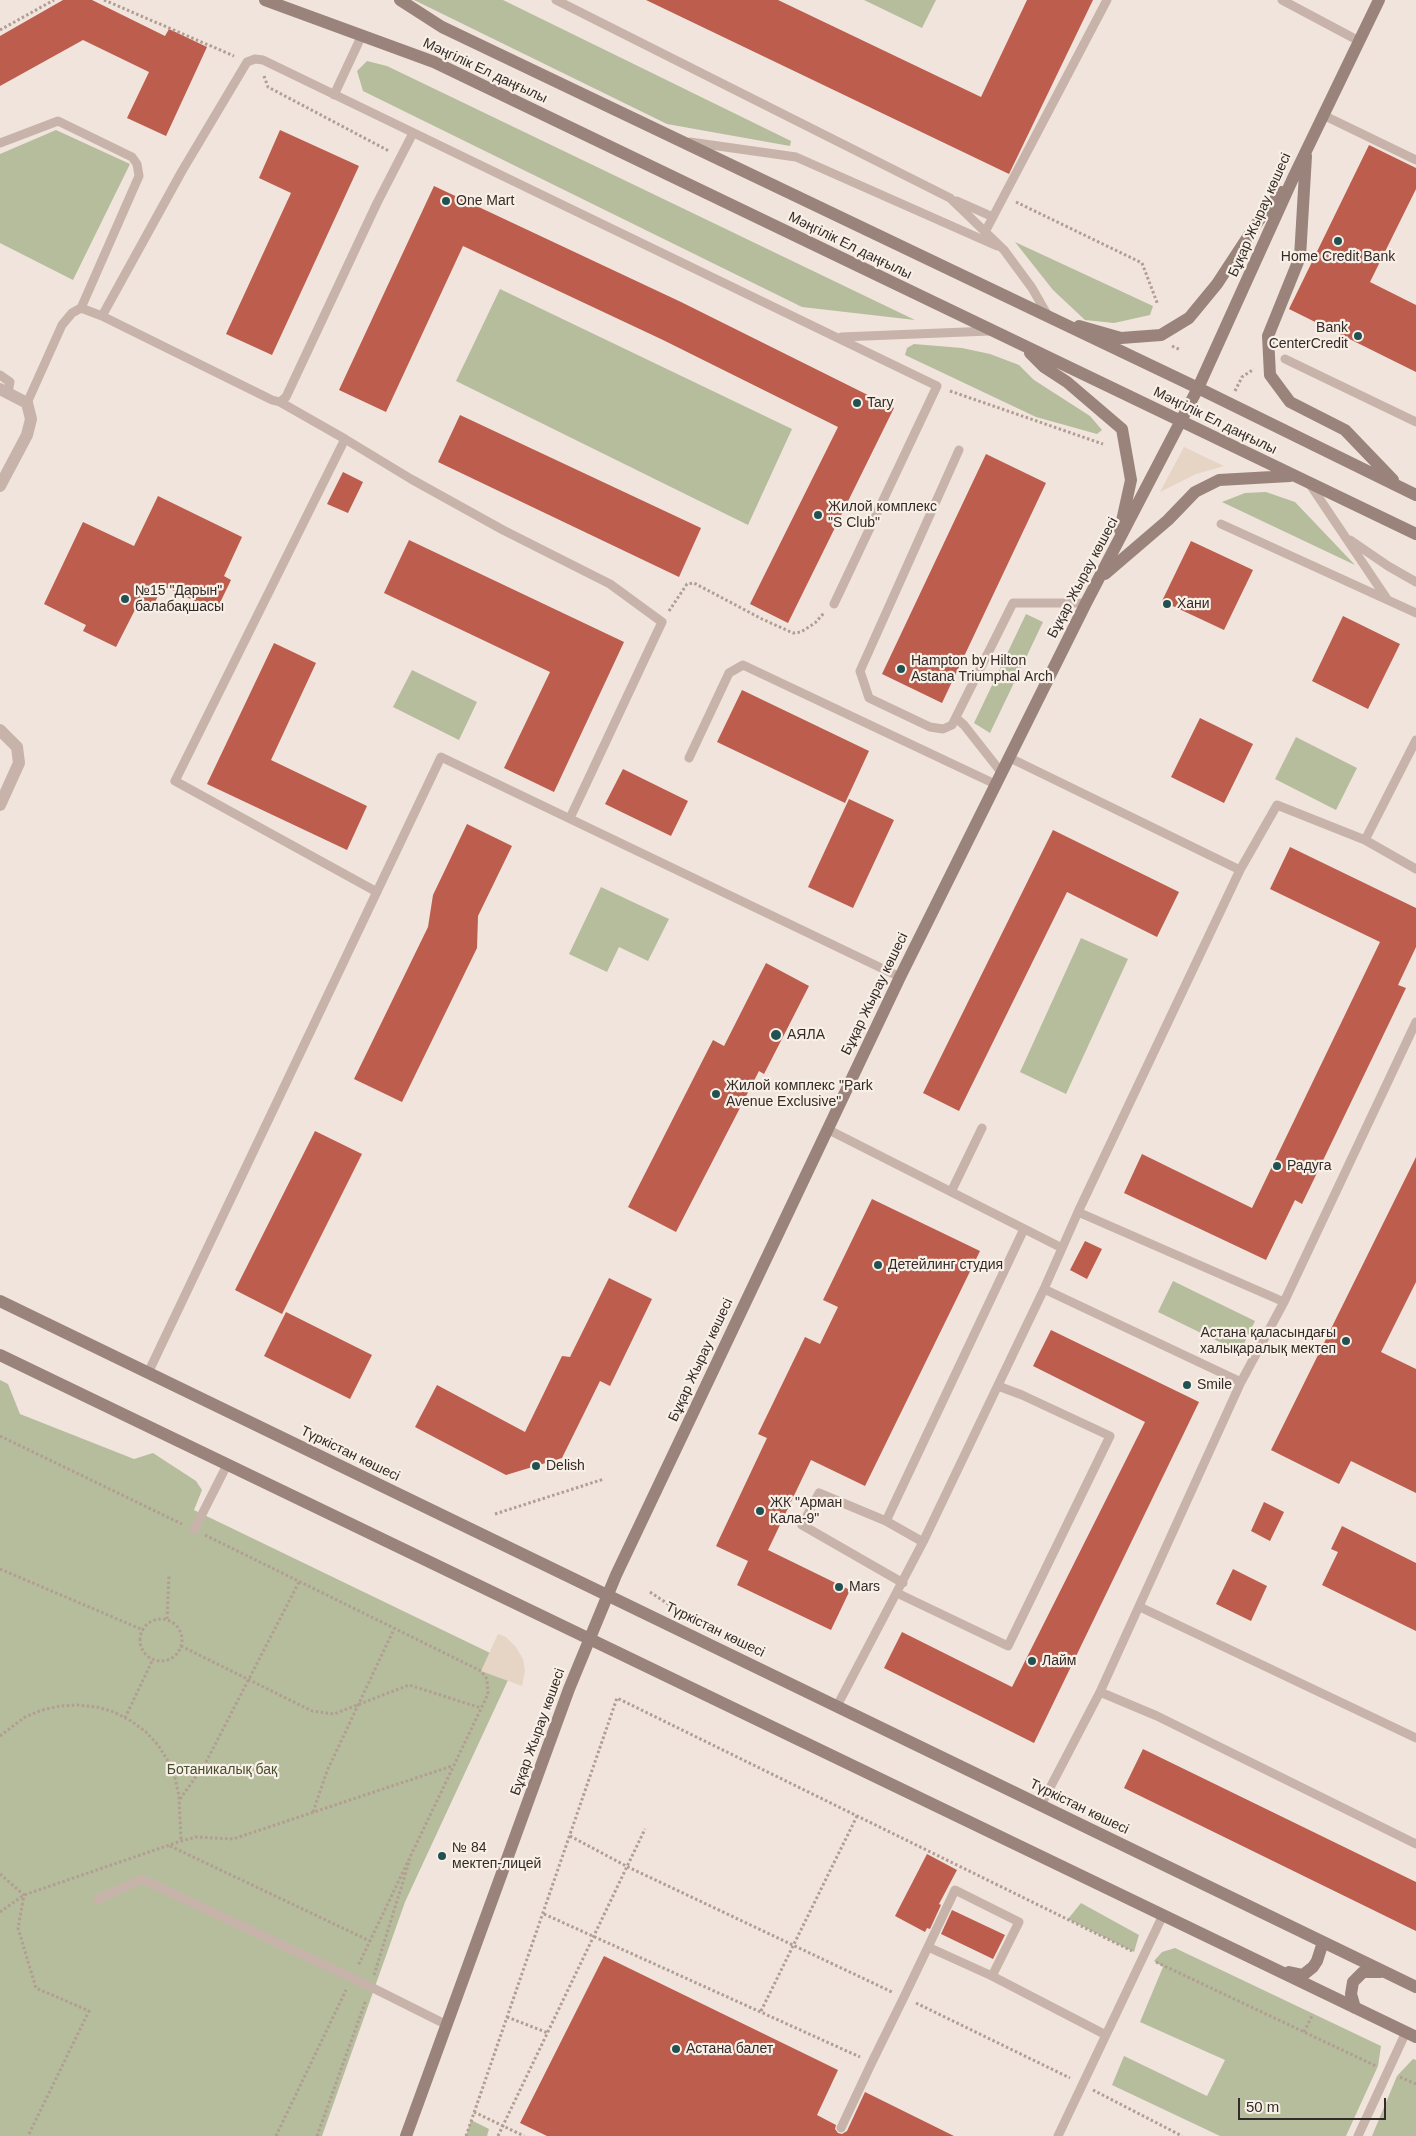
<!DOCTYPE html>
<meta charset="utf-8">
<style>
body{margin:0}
#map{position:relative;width:1416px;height:2136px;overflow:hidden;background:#f0e4dc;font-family:Helvetica,sans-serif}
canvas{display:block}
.scale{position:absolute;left:1238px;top:2098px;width:148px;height:22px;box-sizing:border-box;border:2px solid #342b28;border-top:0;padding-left:6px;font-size:15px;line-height:18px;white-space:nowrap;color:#342b28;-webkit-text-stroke:4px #f8efe7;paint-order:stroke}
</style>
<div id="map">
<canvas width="1416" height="2136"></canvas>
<div class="scale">50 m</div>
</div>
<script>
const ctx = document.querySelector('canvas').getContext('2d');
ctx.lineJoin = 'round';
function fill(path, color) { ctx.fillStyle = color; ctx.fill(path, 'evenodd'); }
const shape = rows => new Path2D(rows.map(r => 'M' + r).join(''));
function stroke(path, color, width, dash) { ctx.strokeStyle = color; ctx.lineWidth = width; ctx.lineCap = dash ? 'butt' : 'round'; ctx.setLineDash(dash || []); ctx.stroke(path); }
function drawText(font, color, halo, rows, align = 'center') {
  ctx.font = font + ' Helvetica,sans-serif'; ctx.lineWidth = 4.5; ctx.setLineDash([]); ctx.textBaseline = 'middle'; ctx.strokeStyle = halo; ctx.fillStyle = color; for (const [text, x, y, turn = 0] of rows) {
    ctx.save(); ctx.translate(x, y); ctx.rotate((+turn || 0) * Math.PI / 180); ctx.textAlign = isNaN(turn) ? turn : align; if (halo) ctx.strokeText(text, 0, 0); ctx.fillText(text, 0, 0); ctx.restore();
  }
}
const green = shape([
 [414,0,503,0,791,141,790,146,667,124],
 [864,0,936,0,922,28],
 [367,61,387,66,915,320,802,307,363,91,357,71],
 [56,130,130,164,73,280,0,243,0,154],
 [1015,242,1153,306,1150,315,1114,323,1085,320,1053,290],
 [500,289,792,429,748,525,456,381],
 [914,344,962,348,990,354,1019,365,1034,380,1090,416,1102,430,1097,434,1036,417,905,355,907,348],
 [1266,492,1295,502,1355,565,1222,502,1245,493],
 [1026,614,1043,622,990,733,974,723],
 [412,670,477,702,459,740,393,707],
 [1296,737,1357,768,1336,810,1275,779],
 [601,887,669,919,648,961,619,947,607,972,569,954],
 [1081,938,1128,959,1066,1094,1020,1072],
 [1173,1281,1255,1321,1240,1352,1158,1312],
 [0,1380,8,1384,20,1414,134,1459,153,1453,196,1481,202,1490,194,1510,515,1665,405,1902,322,2136,0,2136],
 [1081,1903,1139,1935,1134,1952,1068,1919],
 [1175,1948,1381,2046,1378,2066,1346,2136,1220,2136,1112,2085,1124,2056,1207,2096,1225,2060,1140,2022,1163,1967,1154,1961,1162,1952],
 [1413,2059,1416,2060,1416,2136,1372,2136,1397,2076],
 [471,2120,489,2129,487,2136,466,2136]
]);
const plaza = shape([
 [1184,447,1224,466,1196,474,1160,492],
 [498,1634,506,1637,516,1647,523,1659,525,1671,522,1686,481,1671]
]);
const building = shape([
 [63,0,92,0,165,36,169,29,207,47,166,136,127,118,149,72,83,40,0,86,0,36],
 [646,0,778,0,981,97,1027,0,1093,0,1009,174],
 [280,130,359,166,272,355,226,334,291,193,259,178],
 [1369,145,1416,168,1416,189,1370,282,1416,305,1416,372,1289,309],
 [434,186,681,302,894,408,788,623,750,604,838,427,663,340,463,246,386,412,339,390],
 [460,415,701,528,679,577,438,462],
 [986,454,1046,483,942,703,882,674],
 [343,472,363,482,348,513,327,504],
 [158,496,242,537,224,576,231,580,216,611,163,586,153,606,140,600,116,647,83,631,86,625,44,604,83,522,134,546],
 [409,540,624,642,554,792,504,768,550,672,384,593],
 [1191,541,1253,570,1224,630,1162,601],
 [1343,616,1400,644,1368,709,1312,681],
 [274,643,316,663,271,760,367,806,347,850,207,784],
 [742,690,869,751,845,803,717,742],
 [1200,718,1253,744,1224,803,1171,777],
 [623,769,688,801,671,836,605,804],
 [849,799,894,820,853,908,808,887],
 [467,824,512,846,478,916,477,948,402,1102,354,1079,428,927,433,895],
 [1053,830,1179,892,1157,937,1067,892,959,1111,923,1093],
 [1290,847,1416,908,1416,947,1398,985,1406,988,1302,1204,1295,1200,1266,1260,1124,1193,1142,1154,1252,1208,1380,942,1270,889],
 [766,963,809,986,764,1074,759,1071,676,1232,628,1207,713,1040,724,1046],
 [315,1131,362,1154,282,1314,235,1290],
 [1416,1157,1416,1282,1381,1352,1416,1369,1416,1493,1351,1461,1339,1484,1271,1450],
 [872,1199,980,1251,865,1486,811,1460,768,1550,850,1590,831,1630,737,1585,748,1561,716,1546,767,1438,758,1434,805,1337,820,1344,838,1307,823,1300],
 [1085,1241,1102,1249,1087,1279,1070,1270],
 [609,1278,652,1299,610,1386,600,1381,562,1458,506,1475,415,1427,437,1385,525,1432,562,1356,570,1357],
 [286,1312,372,1355,350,1399,264,1356],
 [1051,1330,1199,1402,1034,1743,884,1668,902,1632,1012,1687,1145,1422,1033,1366],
 [1264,1502,1284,1512,1270,1541,1251,1531],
 [1342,1526,1416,1563,1416,1631,1322,1585,1338,1552,1331,1549],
 [1233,1569,1267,1586,1251,1621,1216,1604],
 [1143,1749,1416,1882,1416,1931,1124,1788],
 [927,1854,957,1870,939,1904,941,1905,930,1929,927,1928,925,1932,895,1916],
 [952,1910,1005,1935,993,1959,941,1934],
 [604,1956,838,2070,817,2115,836,2125,835,2129,838,2133,842,2134,847,2131,865,2092,954,2136,547,2136,520,2123]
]);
const path = shape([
 [104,0,234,56],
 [0,30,54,0],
 [264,76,268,87,389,151],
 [1016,202,1142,263,1158,305],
 [1172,346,1181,350],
 [950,391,1103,444],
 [1235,391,1242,377,1254,369],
 [669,611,687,584,694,583,762,619,793,633,801,632,815,623,824,613],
 [0,1436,182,1524],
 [495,1514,604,1479],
 [205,1535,481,1671,487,1679,488,1694,358,1966],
 [0,1569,143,1630],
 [650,1592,674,1608],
 [167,1619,169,1575],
 '140 1640a21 21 0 1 1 42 0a21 21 0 1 1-42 0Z',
 [181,1646,312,1711,334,1714,409,1685,481,1708],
 [125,1718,153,1659],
 [0,1736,25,1717,42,1710,60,1706,78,1705,97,1707,114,1712,131,1721,146,1732,158,1745,168,1761,175,1778,179,1796,181,1841],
 [180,1799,205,1764,299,1582],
 [313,1812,327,1771,394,1629],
 [570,1836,628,1867,892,1992],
 [170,1846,370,1941],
 [0,1874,24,1895,18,1928,36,1988,89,2011,28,2136],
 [0,1912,24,1895,181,1841,196,1837,233,1839,452,1766],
 [544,1914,860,2057],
 [1156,1962,1376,2066],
 [374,1975,410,1859],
 [916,2003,1070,2078],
 [761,2011,857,1816],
 [507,2017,548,2033],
 [1304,2032,1313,2014],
 [1400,2077,1416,2084],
 [1093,2090,1182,2136],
 [474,2112,524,2136],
 [276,2136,346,1990],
 [317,2136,366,2000],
 [466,2136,617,1698,1132,1951],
 [498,2136,645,1829]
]);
const lane = shape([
 [556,0,950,198,1004,250,1032,288,1048,316],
 [1282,0,1359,41],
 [334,95,362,35],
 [1323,115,1416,160],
 [690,142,796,157,997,246],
 [0,143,58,121,132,157,137,164,139,176,81,308],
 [957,201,993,217],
 [985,232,1107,0],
 [102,316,272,400,280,402,286,397,377,203,413,133],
 [841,337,990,331],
 [1285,359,1416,422],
 [0,375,10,382,8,393],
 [280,402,345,439,175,781,377,892],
 [27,403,62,325,72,313,81,308,102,316,182,171,247,62,255,59,263,60,937,386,834,604],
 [345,439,411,479,503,530,610,584,662,622,570,818],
 [959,450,860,671,869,698,930,727,943,729,952,725,1013,603,1086,603],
 [1309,483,1387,599],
 [1221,524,1416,613],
 [1350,540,1388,566,1416,582],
 [956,718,964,725,1001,772],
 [1008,757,1240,870],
 [689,758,729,673,743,665,995,784],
 [1365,840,1416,740],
 [827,1129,1062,1248],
 [951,1192,982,1128],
 [1078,1212,1284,1302],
 [1044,1289,1241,1382],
 [148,1373,441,757,900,977],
 [886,1521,1024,1229],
 [194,1530,227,1465],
 [903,1583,802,1525,819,1493,886,1521,923,1542],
 [897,1593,1008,1646,1110,1436,1022,1395,998,1386],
 [1140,1607,1416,1738],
 [1100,1692,1157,1716,1416,1844],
 [837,1706,923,1542,1044,1289,1078,1212,1240,870,1277,805,1365,840,1416,869],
 [1041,1805,1100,1692,1241,1382,1284,1302,1416,1022],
 [98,1899,142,1879,371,1987,447,2025],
 [992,1976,1106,2035],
 [841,2128,872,2062,904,1997,928,1947,955,1890,1019,1922,992,1976,928,1947],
 [1058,2136,1163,1915],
 [1358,2136,1406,2032]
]);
const street = shape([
 [0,389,27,403,31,419,27,435,0,486],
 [0,730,17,747,19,763,0,805]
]);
const secondary = shape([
 [265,0,434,62,1416,534],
 [400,0,442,27,1198,388,1416,495],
 [1306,156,1300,257,1268,336,1270,375,1290,402,1345,430,1393,480],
 [1079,326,1121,338,1161,335,1189,318,1217,284,1259,220,1281,192],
 [1030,353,1044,367,1067,382,1122,429,1131,480,1120,530],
 [1105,574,1168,520,1195,492,1219,480,1290,476],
 [0,1301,1416,1987],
 [0,1355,1416,2037],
 [1289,1972,1303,1975,1313,1967,1317,1961,1323,1942],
 [1355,2008,1351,1994,1353,1982,1363,1972,1381,1972],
 [406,2136,569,1689,616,1575,900,977,1086,603,1198,388,1294,176,1379,0]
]);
const markers = [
 [446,201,5,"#215251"],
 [1338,241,5,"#215251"],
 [1358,336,5,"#215251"],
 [857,403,5,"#215251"],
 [818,515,5,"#215251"],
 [125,599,5,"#215251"],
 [1167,604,5,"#215251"],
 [901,669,5,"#215251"],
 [776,1035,6,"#215251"],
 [716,1094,5,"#215251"],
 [1277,1166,5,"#215251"],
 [878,1265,5,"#215251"],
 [1346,1341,5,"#215251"],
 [1187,1385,5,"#215251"],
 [536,1466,5,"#215251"],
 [760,1511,5,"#215251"],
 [839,1587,5,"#215251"],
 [1032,1661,5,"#215251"],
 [442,1856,5,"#215251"],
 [676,2049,5,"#215251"]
];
const streetNames = [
 ["Мәңгілік Ел даңғылы",485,71,25],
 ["Бұқар Жырау көшесі",1260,215,-66],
 ["Мәңгілік Ел даңғылы",850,246,26],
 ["Мәңгілік Ел даңғылы",1215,421,26],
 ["Бұқар Жырау көшесі",1083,578,-62],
 ["Бұқар Жырау көшесі",875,994,-64],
 ["Бұқар Жырау көшесі",701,1360,-65],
 ["Түркістан көшесі",350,1454,26],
 ["Түркістан көшесі",715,1630,26],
 ["Бұқар Жырау көшесі",538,1732,-70],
 ["Түркістан көшесі",1079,1807,26]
];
const poiNames = [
 ["One Mart",456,201],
 ["Home Credit Bank",1338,257,"center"],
 ["Bank",1348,328,"right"],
 ["CenterCredit",1348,344,"right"],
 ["Tary",867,403],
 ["Жилой комплекс",828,507],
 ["\"S Club\"",828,523],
 ["№15 \"Дарын\"",135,591],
 ["балабақшасы",135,607],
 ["Хани",1177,604],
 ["Hampton by Hilton",911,661],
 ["Astana Triumphal Arch",911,677],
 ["АЯЛА",787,1035],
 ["Жилой комплекс \"Park",726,1086],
 ["Avenue Exclusive\"",726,1102],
 ["Радуга",1287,1166],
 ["Детейлинг студия",888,1265],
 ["Астана қаласындағы",1336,1333,"right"],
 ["халықаралық мектеп",1336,1349,"right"],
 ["Smile",1197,1385],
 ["Delish",546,1466],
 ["ЖК \"Арман",770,1503],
 ["Кала-9\"",770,1519],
 ["Mars",849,1587],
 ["Лайм",1042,1661],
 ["№ 84",452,1848],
 ["мектеп-лицей",452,1864],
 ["Астана балет",686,2049]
];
const parkNames = [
 ["Ботаникалық бақ",222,1770]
];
fill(green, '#b6bd9d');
fill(plaza, '#e6d4c4');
fill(building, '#bc5d4d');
stroke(path, '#b29d93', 3, [2.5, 2.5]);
stroke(lane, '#c7b3a9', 9);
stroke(street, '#c7b3a9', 12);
stroke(secondary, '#9a837a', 12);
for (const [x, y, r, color] of markers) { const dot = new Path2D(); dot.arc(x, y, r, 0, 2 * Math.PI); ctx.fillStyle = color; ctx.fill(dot); stroke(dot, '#f8efe7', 2); }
drawText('14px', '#342b28', '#f8efe7', streetNames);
drawText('14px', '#342b28', '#f8efe7', poiNames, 'left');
drawText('14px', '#47502e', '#f8efe7', parkNames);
</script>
